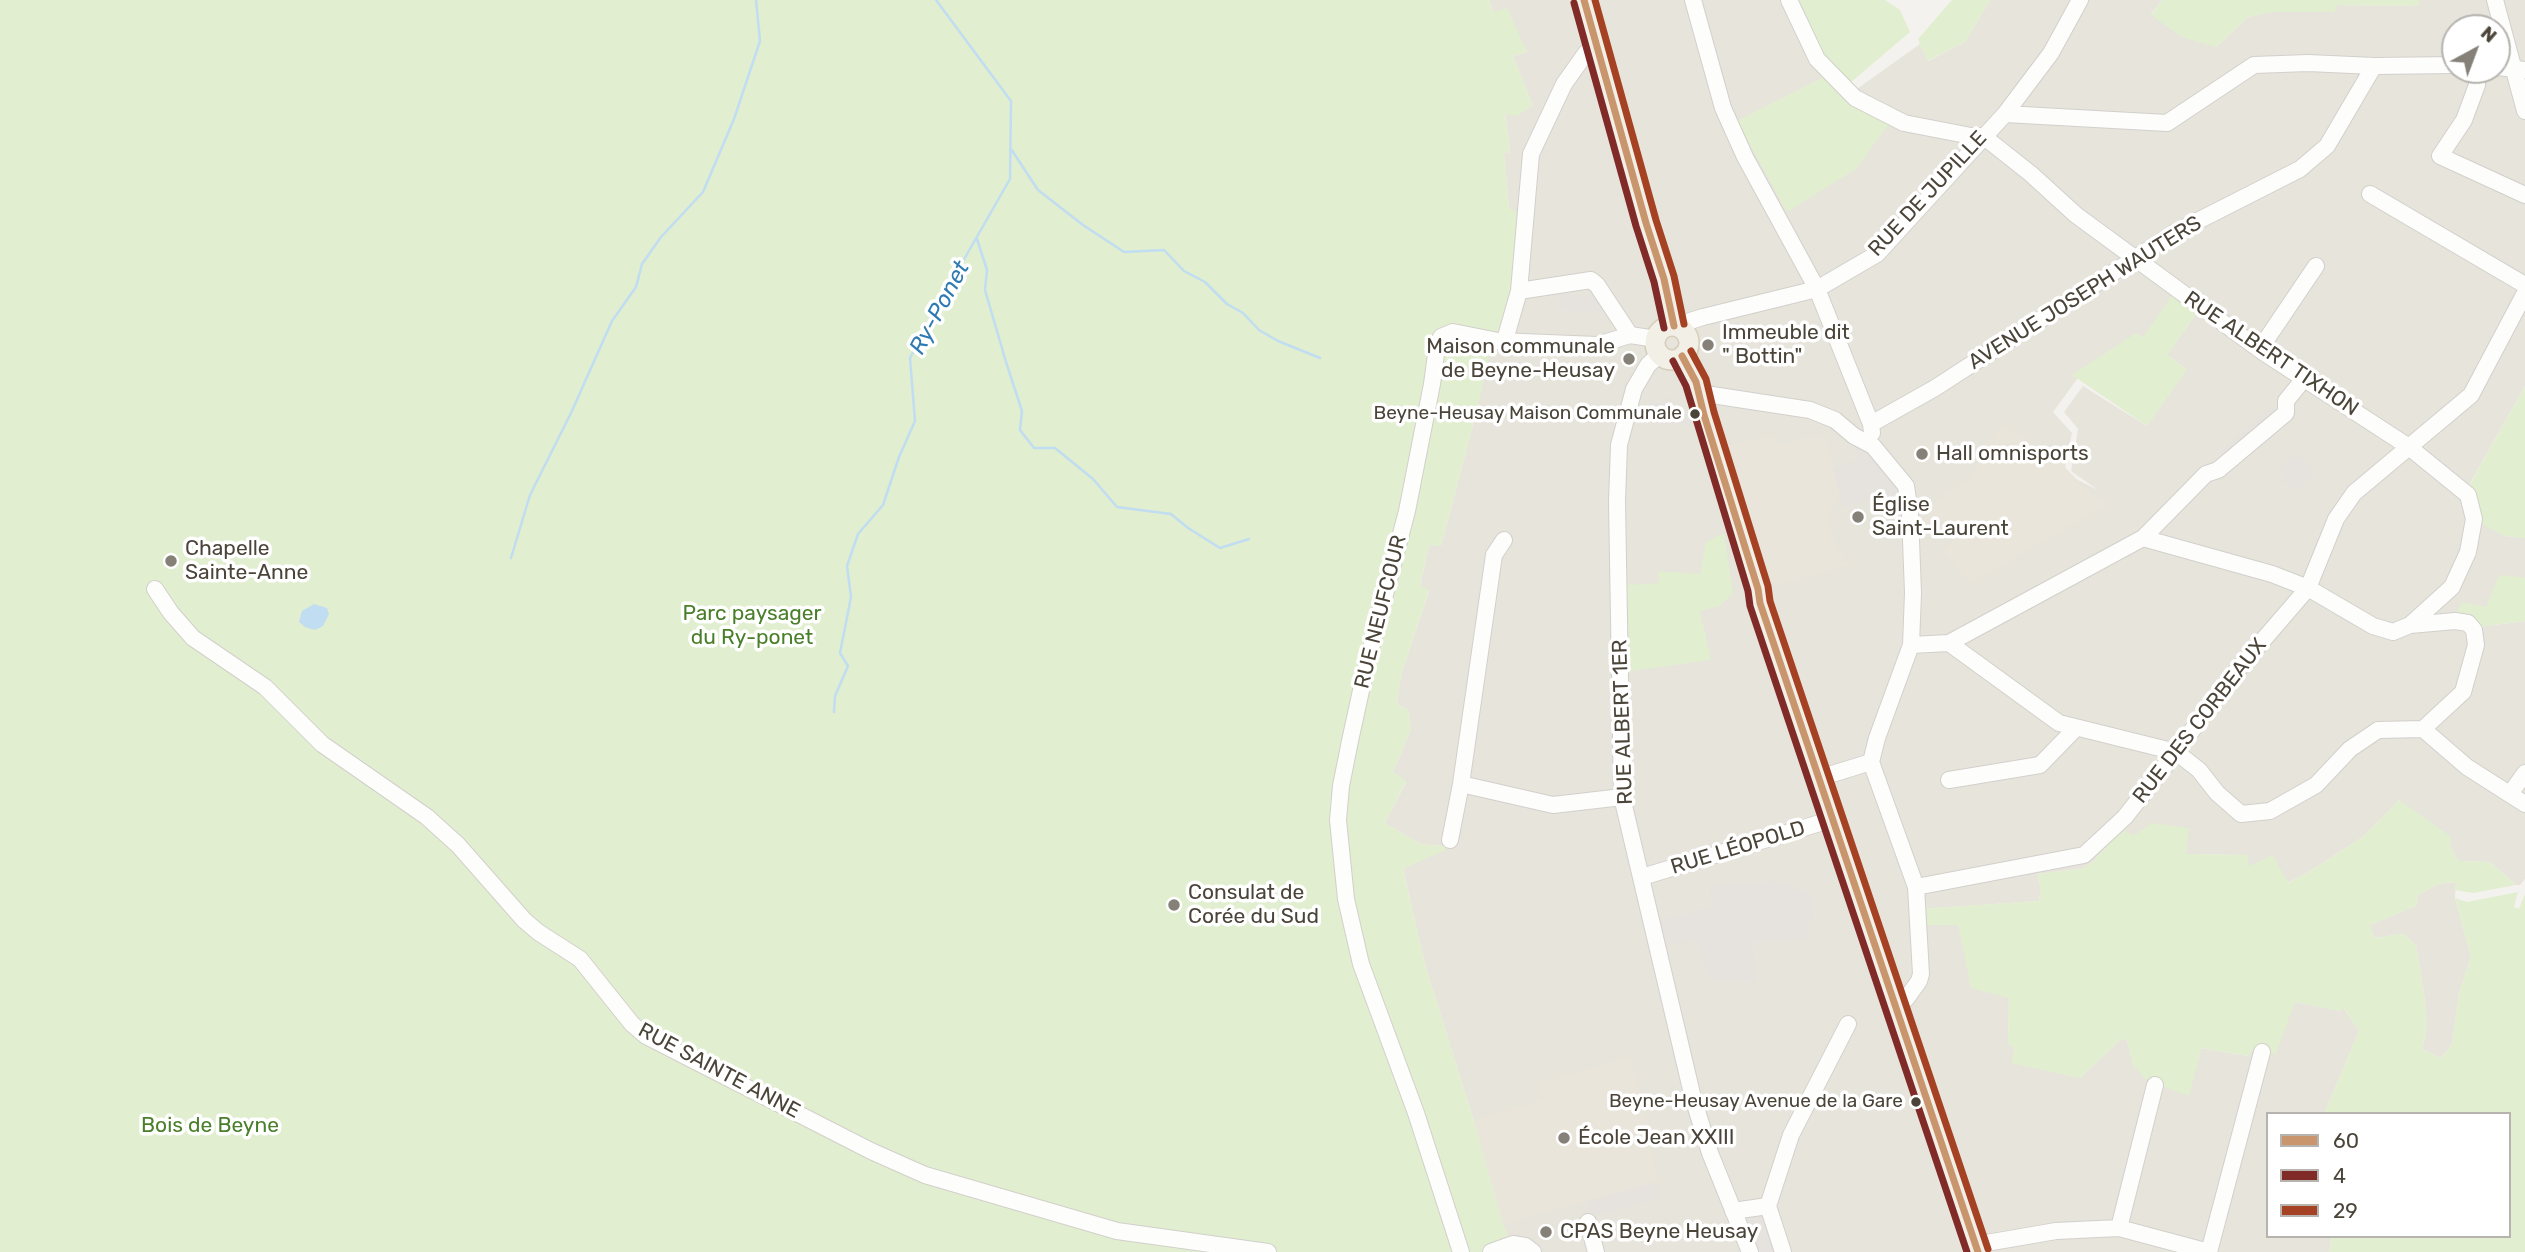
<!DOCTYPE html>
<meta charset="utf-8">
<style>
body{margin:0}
#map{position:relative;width:2525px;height:1252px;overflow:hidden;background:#f4f2ee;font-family:Rubik,sans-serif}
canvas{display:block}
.legend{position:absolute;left:2266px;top:1112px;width:245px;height:126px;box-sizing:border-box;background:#fff;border:2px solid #b7b4b0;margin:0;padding:9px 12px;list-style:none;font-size:21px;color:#4b4439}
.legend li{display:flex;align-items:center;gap:14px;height:35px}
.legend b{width:35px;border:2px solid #b7b4b0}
.north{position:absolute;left:2441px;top:14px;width:70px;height:70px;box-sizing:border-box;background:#fff;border:2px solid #b7b4b0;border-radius:50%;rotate:41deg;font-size:19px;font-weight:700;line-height:28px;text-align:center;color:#4b4439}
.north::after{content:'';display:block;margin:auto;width:24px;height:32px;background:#868178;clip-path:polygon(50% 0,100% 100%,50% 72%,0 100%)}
</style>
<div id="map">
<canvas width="2525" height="1252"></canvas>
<ul class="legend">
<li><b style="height:9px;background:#c9956d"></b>60</li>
<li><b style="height:9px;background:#812b29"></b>4</li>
<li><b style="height:9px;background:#a64224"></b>29</li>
</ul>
<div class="north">N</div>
</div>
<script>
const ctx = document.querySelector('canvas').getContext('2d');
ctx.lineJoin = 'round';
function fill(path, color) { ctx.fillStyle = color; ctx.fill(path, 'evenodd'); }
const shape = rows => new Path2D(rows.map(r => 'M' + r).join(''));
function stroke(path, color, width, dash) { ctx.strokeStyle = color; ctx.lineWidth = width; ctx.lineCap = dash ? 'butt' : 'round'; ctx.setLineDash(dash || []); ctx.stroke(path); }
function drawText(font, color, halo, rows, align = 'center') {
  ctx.font = font + ' Rubik,sans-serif'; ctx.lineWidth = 7; ctx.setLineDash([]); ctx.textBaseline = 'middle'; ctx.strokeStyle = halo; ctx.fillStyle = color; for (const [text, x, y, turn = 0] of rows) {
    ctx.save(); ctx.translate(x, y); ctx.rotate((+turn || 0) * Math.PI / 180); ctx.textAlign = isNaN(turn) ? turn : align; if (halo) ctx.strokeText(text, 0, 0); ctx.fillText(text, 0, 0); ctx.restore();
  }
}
const residential = shape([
 [1489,0,1796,0,1854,91,1920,44,1928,61,1965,42,1990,0,2163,0,2151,14,2216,47,2248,17,2272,12,2335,12,2335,5,2419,6,2419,0,2525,0,2525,386,2467,489,2479,504,2480,522,2505,536,2525,538,2525,578,2486,607,2478,627,2525,621,2525,879,2520,885,2516,885,2490,862,2458,861,2451,847,2399,800,2364,836,2307,873,2287,883,2248,866,2247,855,2185,854,2132,836,2122,829,2094,861,2081,869,2037,874,2041,889,2039,901,1921,909,1921,925,1958,925,2009,998,2008,1044,2015,1047,2012,1062,2080,1078,2121,1039,2127,1040,2133,1065,2202,1048,2248,1056,2253,1049,2270,1054,2295,1002,2341,1011,2343,1007,2359,1031,2324,1114,2268,1114,2268,1236,2332,1236,2329,1252,1507,1252,1510,1241,1503,1224,1474,1121,1425,965,1403,868,1450,847,1420,844,1385,823,1406,782,1393,772,1411,729,1408,710,1397,704,1401,675,1429,591,1420,586,1429,545,1441,546,1477,410,1479,343,1509,209,1504,153,1510,152,1505,113,1533,106,1513,56,1527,52,1493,12],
 [2455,28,2497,28,2497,70,2455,70],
 [1823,78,1848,103,1888,124,1738,121],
 [2198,311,2167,355,2186,369,2147,426,2083,386,2064,412,2078,429,2071,471,2098,490,2064,473,2072,433,2053,412,2078,378,2073,376,2143,338],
 [2456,882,2455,898,2471,956,2459,994,2452,1045,2441,1058,2422,1049,2427,1027,2424,994,2416,945,2403,934,2374,938,2370,925,2416,906,2418,895,2438,884]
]);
const education = shape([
 [2000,425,2052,454,2094,497,2107,504,1970,583,1943,550,1959,535,1924,523,1929,506,1971,477],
 [1772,436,1776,445,1805,438,1825,438,1841,495,1833,506,1828,519,1833,538,1848,565,1772,586,1729,445],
 [1630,1057,1642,1099,1658,1180,1503,1224,1474,1121,1543,1100,1538,1084]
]);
const green = shape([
 [0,0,1489,0,1493,12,1507,8,1527,52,1513,56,1533,106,1517,116,1505,114,1510,152,1504,153,1509,208,1521,214,1515,285,1502,329,1479,343,1490,353,1477,410,1441,546,1429,545,1420,585,1429,590,1401,675,1397,704,1408,710,1411,729,1393,772,1406,781,1385,823,1420,844,1452,847,1403,869,1425,965,1474,1121,1503,1224,1510,1241,1494,1252,0,1252],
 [1796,0,1885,0,1900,10,1910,32,1850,83,1818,49],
 [1952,0,1990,0,1965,42,1927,61,1918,39],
 [2163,0,2419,0,2419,6,2336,5,2335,12,2272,12,2248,17,2216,47,2182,37,2151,15],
 [1824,77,1848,103,1889,124,1856,169,1787,212,1737,121],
 [2173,294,2198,311,2167,355,2187,370,2147,426,2072,375,2136,333,2143,337],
 [2525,386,2525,538,2505,536,2485,526,2480,522,2479,504,2467,490],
 [1724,533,1733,593,1720,606,1700,611,1711,660,1630,671,1627,585,1659,583,1658,571,1700,574,1706,542],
 [2499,575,2525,578,2525,621,2478,627,2453,619,2462,602,2486,607],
 [2399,800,2450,836,2451,847,2458,861,2490,862,2516,885,2473,893,2455,890,2455,882,2438,884,2418,895,2416,906,2370,925,2374,938,2403,934,2416,945,2424,994,2427,1027,2422,1049,2441,1058,2452,1045,2459,994,2471,956,2455,898,2467,902,2518,892,2514,907,2519,909,2525,894,2525,1252,2329,1252,2332,1236,2509,1236,2509,1114,2324,1114,2359,1031,2344,1008,2341,1011,2295,1002,2276,1053,2270,1054,2253,1049,2249,1056,2202,1048,2189,1096,2148,1081,2133,1066,2127,1040,2121,1039,2080,1078,2011,1063,2015,1048,2008,1044,2009,998,1971,988,1958,925,1920,925,1920,909,2039,901,2041,889,2037,874,2081,869,2094,861,2122,828,2133,836,2152,823,2189,828,2186,854,2247,855,2249,866,2273,855,2288,883,2307,873,2364,836]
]);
const parking = shape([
 [1559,294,1598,297,1607,312,1558,310],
 [1670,395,1675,400,1670,408,1673,412,1691,415,1693,425,1663,424,1658,414,1644,409,1649,404,1649,400,1666,404],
 [2272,406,2278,413,2226,459,2220,453],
 [1849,438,1896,480,1904,501,1905,518,1885,522,1878,498,1844,508,1833,469,1859,460],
 [2296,454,2315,472,2297,492,2282,480,2287,473,2280,467],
 [1774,881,1799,888,1801,893,1808,890,1815,919,1808,922,1808,939,1752,942,1757,981,1724,982,1709,979,1696,940,1664,947,1658,921,1713,907,1709,886],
 [1657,1183,1661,1198,1590,1217,1586,1202],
 [1762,1212,1774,1252,1756,1252,1742,1216]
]);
const water = shape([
 [314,604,327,608,329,614,323,626,315,630,305,627,299,622,302,611]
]);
const stream = shape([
 [1011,149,1038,190,1083,225,1124,252,1164,250,1184,271,1205,282,1227,304,1243,313,1259,330,1278,341,1320,358],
 [977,239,987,270,985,290,1006,362,1022,411,1020,430,1034,448,1055,448,1093,479,1117,507,1171,514,1188,528,1220,548,1249,539],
 [511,558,530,495,571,413,612,321,636,287,642,264,661,237,703,192,734,119,760,41,756,0],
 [834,712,835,696,848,666,840,653,851,597,847,566,858,534,883,505,899,457,915,421,910,358,935,310,1010,179,1011,101,936,0]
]);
const minor = shape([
 [1693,0,1723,108,1745,157,1817,289,1871,424,1872,433],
 [1789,0,1817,59,1855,98,1904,123,1971,136,1983,136],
 [2495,0,2525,111],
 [2497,67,2525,70],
 [2478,70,2477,85,2464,120,2440,156,2525,195],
 [2005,114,2167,123,2254,65,2308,63,2374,66,2455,65],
 [1983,136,2031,174,2076,215,2263,352,2409,447,2468,495,2474,519,2468,552,2452,587,2410,625],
 [2370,194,2525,285],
 [1519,291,1591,280,1597,285,1630,335],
 [1683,330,1690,321,1703,317,1817,289,1877,254,2005,114,2051,53,2080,0],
 [1505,340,1519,291,1531,154,1564,84,1586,53,1597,48],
 [2263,352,2266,340,2316,266],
 [1660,354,1648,365,1634,389,1619,445,1617,501,1622,797,1693,1098,1710,1153,1750,1252],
 [1699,393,1810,410,1835,420,1854,436,1873,446,1906,486,1910,513,1913,593,1911,645,1877,738,1871,762,1819,778],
 [1871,424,1935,388,2174,233,2300,169,2327,146,2374,66],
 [2143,538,2206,474,2218,470,2286,413,2286,401,2303,380],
 [155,589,171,613,193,638,265,687,322,744,427,817,458,845,524,920,538,932,580,959,632,1024,646,1036,871,1151,925,1175,1117,1231,1268,1252],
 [1949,643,2059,723,2176,752,2199,770,2217,793,2241,814,2270,811,2316,785,2350,749,2378,730,2423,729],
 [1911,645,1949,643,2143,538,2272,574,2308,588,2373,626,2393,632,2410,625,2455,621,2468,623,2474,630,2476,645,2463,692,2423,729,2467,767,2525,804],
 [1871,762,1916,887,1921,974,1919,981,1906,999,1895,1004],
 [1949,780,2040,765,2076,728],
 [1461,784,1553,805,1622,797],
 [2510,794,2525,773],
 [1450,840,1461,784,1494,555,1504,540],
 [1642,877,1833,819],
 [1916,887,2084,855,2125,817,2176,752,2233,675,2308,588,2336,519,2354,493,2471,395,2525,293],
 [1768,1206,1791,1135,1848,1024],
 [1733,1211,1768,1206,1783,1252],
 [1588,1222,1596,1252],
 [2119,1228,2155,1085],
 [1975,1245,2056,1231,2119,1228,2209,1252],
 [1461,1252,1416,1113,1361,964,1346,899,1338,820,1341,786,1350,741,1367,663,1407,511,1432,384,1437,347,1441,337,1453,332,1498,341,1597,345,1630,335,1656,339],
 [1491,1252,1513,1244,1525,1246,1533,1252],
 [2209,1252,2262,1052]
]);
const major = shape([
 [1584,0,1646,223,1664,279,1674,326],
 '1655 343a17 17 0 1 1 34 0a17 17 0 1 1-34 0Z',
 [1682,356,1696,382,1704,415,1758,589,1760,603,1978,1252]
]);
const bus1 = shape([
 [1584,0,1646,223,1664,279,1674,326],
 [1682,356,1696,382,1704,415,1758,589,1760,603,1978,1252]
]);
const bus2 = shape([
 [1574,3,1636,226,1654,282,1664,328],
 [1673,361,1686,386,1748,591,1750,606,1967,1252]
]);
const bus3 = shape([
 [1595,0,1656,220,1674,276,1684,324],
 [1691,351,1706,379,1714,412,1768,586,1770,601,1988,1249]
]);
const markers = [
 [1708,345,7,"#868178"],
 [1629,359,7,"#868178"],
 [1695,414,6,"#4b4439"],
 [1922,454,7,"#868178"],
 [1858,517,7,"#868178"],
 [171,561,7,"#868178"],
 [1174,905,7,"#868178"],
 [1916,1102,6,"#4b4439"],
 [1564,1138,7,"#868178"],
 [1546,1232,7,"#868178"]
];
const busNames = [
 ["Beyne-Heusay Maison Communale",1682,414],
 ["Beyne-Heusay Avenue de la Gare",1903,1102]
];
const streetNames = [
 ["RUE DE JUPILLE",1928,194,-47],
 ["AVENUE JOSEPH WAUTERS",2085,293,-32],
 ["RUE ALBERT TIXHON",2271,354,34],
 ["RUE NEUFCOUR",1381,612,-76],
 ["RUE DES CORBEAUX",2200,721,-52],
 ["RUE ALBERT 1ER",1623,722,-92],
 ["RUE LÉOPOLD",1738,848,-17],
 ["RUE SAINTE ANNE",719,1071,28]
];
const poiNames = [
 ["Immeuble dit",1722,333],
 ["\" Bottin\"",1722,357],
 ["Maison communale",1615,347,"right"],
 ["de Beyne-Heusay",1615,371,"right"],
 ["Hall omnisports",1936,454],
 ["Église",1872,505],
 ["Saint-Laurent",1872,529],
 ["Chapelle",185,549],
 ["Sainte-Anne",185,573],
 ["Consulat de",1188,893],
 ["Corée du Sud",1188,917],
 ["École Jean XXIII",1578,1138],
 ["CPAS Beyne Heusay",1560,1232]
];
const parkNames = [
 ["Parc paysager",752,614],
 ["du Ry-ponet",752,638],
 ["Bois de Beyne",210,1126]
];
const waterNames = [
 ["Ry-Ponet",940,308,-62]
];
fill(residential, '#e7e4dc');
fill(education, '#eae5da');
fill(green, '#e1eecf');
fill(parking, '#e6e3df');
fill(water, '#c0ddf1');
stroke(stream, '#c0ddf1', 2.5);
stroke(minor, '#d2d0cb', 18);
stroke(major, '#d6cebb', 22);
stroke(minor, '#fdfdfc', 16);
stroke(major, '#f2efe6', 19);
stroke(bus1, '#c9956d', 7);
stroke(bus2, '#812b29', 7);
stroke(bus3, '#a64224', 7);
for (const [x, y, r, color] of markers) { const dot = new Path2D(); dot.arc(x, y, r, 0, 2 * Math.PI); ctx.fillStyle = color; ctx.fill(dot); stroke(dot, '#fff', 2.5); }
drawText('19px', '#4b4439', '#fff', busNames, 'right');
drawText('21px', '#4b4439', '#fff', streetNames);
drawText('21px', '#4b4439', '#fff', poiNames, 'left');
drawText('21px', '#4a7f2a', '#fff', parkNames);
drawText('italic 23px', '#2e7ab2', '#fff', waterNames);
</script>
